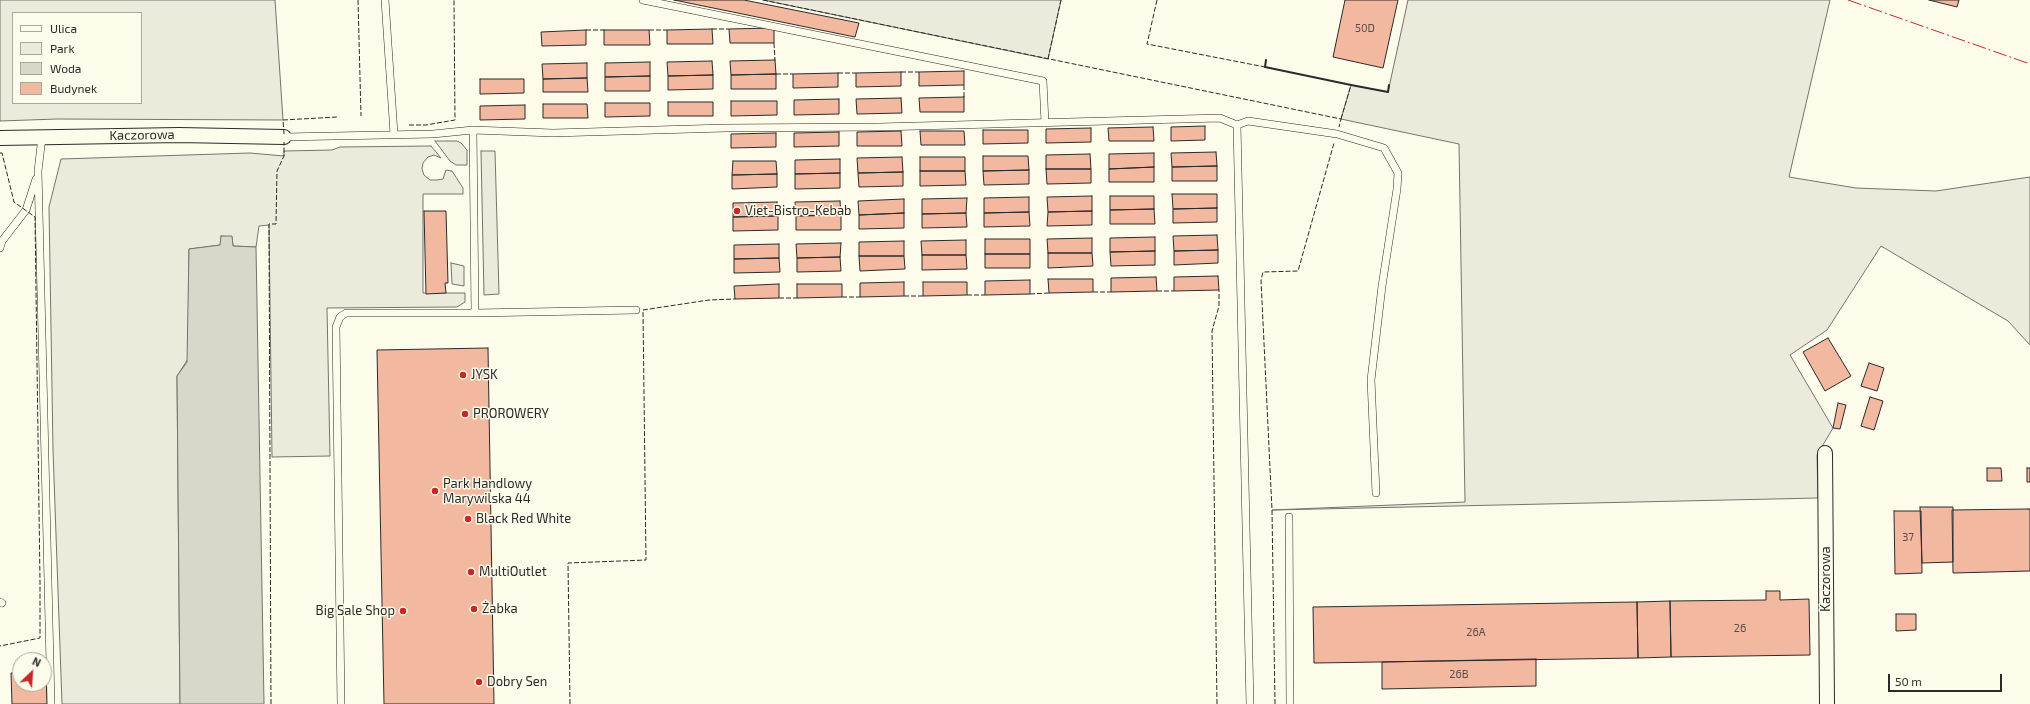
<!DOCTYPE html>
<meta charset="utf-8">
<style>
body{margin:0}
#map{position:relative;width:2030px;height:704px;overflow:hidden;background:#fdfbea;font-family:"Exo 2",sans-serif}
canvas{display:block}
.legend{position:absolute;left:12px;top:12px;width:130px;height:92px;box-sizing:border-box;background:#fdfbea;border:1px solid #a9a89e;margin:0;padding:5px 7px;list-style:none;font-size:12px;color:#2b2b2b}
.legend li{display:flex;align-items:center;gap:8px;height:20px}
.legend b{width:20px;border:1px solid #a9a89e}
.north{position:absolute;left:12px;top:652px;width:40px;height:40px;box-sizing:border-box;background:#fdfbea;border:1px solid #a9a89e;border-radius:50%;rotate:25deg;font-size:11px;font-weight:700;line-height:16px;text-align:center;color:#2b2b2b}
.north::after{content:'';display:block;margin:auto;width:14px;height:18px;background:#c62828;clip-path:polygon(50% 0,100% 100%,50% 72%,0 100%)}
.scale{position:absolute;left:1888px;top:674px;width:114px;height:18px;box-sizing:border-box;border:2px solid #2b2b2b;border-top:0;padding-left:5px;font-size:12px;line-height:14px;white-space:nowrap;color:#2b2b2b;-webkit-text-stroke:3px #fdfbea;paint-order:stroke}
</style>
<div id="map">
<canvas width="2030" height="704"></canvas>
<ul class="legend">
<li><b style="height:5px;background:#fdfbea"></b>Ulica</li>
<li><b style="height:11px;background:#ecebdb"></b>Park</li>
<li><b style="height:11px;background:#d8d7c9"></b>Woda</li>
<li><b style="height:11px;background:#f2b8a0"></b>Budynek</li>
</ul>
<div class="north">N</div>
<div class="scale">50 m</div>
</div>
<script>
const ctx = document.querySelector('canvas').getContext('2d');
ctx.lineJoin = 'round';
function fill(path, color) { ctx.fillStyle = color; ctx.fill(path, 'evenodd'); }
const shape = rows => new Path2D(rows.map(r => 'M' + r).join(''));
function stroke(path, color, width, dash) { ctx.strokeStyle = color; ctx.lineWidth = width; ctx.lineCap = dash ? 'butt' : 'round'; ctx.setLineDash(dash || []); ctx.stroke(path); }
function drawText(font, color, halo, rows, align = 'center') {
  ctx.font = font + ' "Exo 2",sans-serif'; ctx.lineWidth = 3; ctx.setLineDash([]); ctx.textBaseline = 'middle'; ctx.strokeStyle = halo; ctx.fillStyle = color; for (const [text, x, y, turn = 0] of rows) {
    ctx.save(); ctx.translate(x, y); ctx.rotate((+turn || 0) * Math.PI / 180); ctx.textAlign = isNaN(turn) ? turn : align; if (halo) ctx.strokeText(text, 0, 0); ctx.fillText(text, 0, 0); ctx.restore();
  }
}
const green = shape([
 [0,0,275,0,283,120,57,119,0,121,0,0],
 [13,13,141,13,141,103,13,103,13,13],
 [763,0,1061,0,1048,59,763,0],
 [1408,0,1830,0,1789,177,1856,188,1936,191,2030,177,2030,345,2008,321,1881,246,1827,330,1790,355,1833,428,1817,455,1818,498,1272,510,1465,502,1459,144,1341,119,1351,85,1388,92,1408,0],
 [435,141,457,141,461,143,467,150,467,165,456,165,450,161,435,141],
 [431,146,441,158,434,155,428,157,423,163,422,169,424,175,430,180,437,180,443,179,446,170,452,171,463,188,463,194,423,194,423,293,465,293,465,302,457,307,327,308,330,456,272,457,269,225,259,226,256,247,233,246,232,237,221,236,221,245,189,249,188,359,177,376,180,704,62,704,53,450,49,207,61,159,250,153,284,156,284,151,332,150,340,147,431,146],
 [481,151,495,151,499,294,484,295,481,151],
 [451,263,464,266,464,286,452,284,451,263]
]);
const water = shape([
 [221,236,232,236,233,246,256,247,264,704,180,704,177,376,187,362,189,249,220,245,221,236]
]);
const building = shape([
 [674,0,744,0,859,23,855,37,674,0],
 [1345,0,1398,0,1383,68,1333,57,1345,0],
 [1929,0,1959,0,1957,7,1929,0],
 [774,28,774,43,730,43,729,29,774,28],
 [712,29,713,44,667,44,667,30,712,29],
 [586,30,586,45,542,46,541,32,586,30],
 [604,30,649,30,650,45,604,45,604,30],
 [775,60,776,74,731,75,730,61,775,60],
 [712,61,713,75,668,76,667,62,712,61],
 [650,62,650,76,605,77,605,63,650,62],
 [587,63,587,78,543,79,542,64,587,63],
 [964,71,964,85,919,86,919,72,964,71],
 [901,72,901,86,856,87,856,73,901,72],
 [838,73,838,87,793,88,793,74,838,73],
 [776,74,776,89,731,89,731,75,776,74],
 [713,75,713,89,668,90,668,76,713,75],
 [650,76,650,91,605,91,605,77,650,76],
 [587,78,588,92,543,92,543,79,587,78],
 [480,79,524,79,524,93,480,94,480,79],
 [964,97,964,112,920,112,919,98,964,97],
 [901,98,902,113,857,114,856,99,901,98],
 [839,99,839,114,794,115,794,100,839,99],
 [731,101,777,101,777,115,731,116,731,101],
 [668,102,713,102,713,116,668,116,668,102],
 [605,103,650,103,650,116,605,117,605,103],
 [543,104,587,104,588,118,543,118,543,104],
 [525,105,525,119,480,120,480,106,525,105],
 [1205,126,1205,140,1171,141,1171,127,1205,126],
 [1153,127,1154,141,1109,141,1108,128,1153,127],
 [1091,128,1091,142,1046,143,1046,129,1091,128],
 [983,130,1028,130,1028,143,983,144,983,130],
 [901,131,902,146,857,146,857,132,901,131],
 [920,131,964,131,965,145,921,145,920,131],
 [839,132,839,146,794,147,794,133,839,132],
 [776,133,776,147,731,148,731,134,776,133],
 [1216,152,1217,166,1172,167,1171,153,1216,152],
 [1154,153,1154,167,1109,169,1109,154,1154,153],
 [1090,154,1091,169,1046,169,1046,155,1090,154],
 [983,156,1028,156,1029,170,983,171,983,156],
 [902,157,903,172,858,173,857,158,902,157],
 [920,157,965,157,965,171,920,171,920,157],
 [840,159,840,173,795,174,795,160,840,159],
 [733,161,776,161,777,174,732,175,733,161],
 [1217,166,1217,181,1172,181,1172,167,1217,166],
 [1154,167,1154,182,1109,182,1109,169,1154,167],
 [1046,169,1091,169,1091,183,1047,184,1046,169],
 [1029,170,1029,184,984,185,983,171,1029,170],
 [920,171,965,171,966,185,920,186,920,171],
 [903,172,903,186,859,187,858,173,903,172],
 [840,173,840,188,795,189,795,174,840,173],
 [777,174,777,187,732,189,732,175,777,174],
 [1172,194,1217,194,1217,208,1173,209,1172,194],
 [1092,196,1092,211,1048,212,1047,197,1092,196],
 [1110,196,1154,196,1154,209,1110,210,1110,196],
 [1029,197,1029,212,984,213,984,198,1029,197],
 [967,198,966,213,922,214,922,199,967,198],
 [904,199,904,213,859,215,858,201,904,199],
 [840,201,841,215,796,216,795,202,840,201],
 [777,202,778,216,733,217,733,203,777,202],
 [1217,208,1217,222,1173,223,1173,209,1217,208],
 [1154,209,1155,224,1110,224,1110,210,1154,209],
 [424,211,446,211,448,283,445,283,446,293,426,294,424,211],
 [1092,211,1092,225,1047,226,1048,212,1092,211],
 [1029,212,1030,226,984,227,984,213,1029,212],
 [904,213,904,228,859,229,859,215,904,213],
 [966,213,967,227,922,228,922,214,966,213],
 [841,215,841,230,796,230,796,216,841,215],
 [778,216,778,230,733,231,733,217,778,216],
 [1217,235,1218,250,1174,251,1173,236,1217,235],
 [1155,237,1155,251,1110,252,1110,238,1155,237],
 [1092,238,1092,253,1048,253,1047,239,1092,238],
 [985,239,1030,239,1030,254,985,254,985,239],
 [966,240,966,255,922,255,921,241,966,240],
 [904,241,904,256,859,256,859,242,904,241],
 [841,243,840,257,797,258,796,244,841,243],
 [779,244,779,258,734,259,734,245,779,244],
 [1218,250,1218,263,1174,265,1174,251,1218,250],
 [1155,251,1155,265,1111,266,1110,252,1155,251],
 [1048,253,1092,253,1093,266,1048,268,1048,253],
 [985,254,1030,254,1030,268,985,268,985,254],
 [922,255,966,255,967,269,922,270,922,255],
 [859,256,904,256,905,269,860,271,859,256],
 [840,257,841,271,797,272,797,258,840,257],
 [779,258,780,272,734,273,734,259,779,258],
 [1218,276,1219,290,1174,291,1174,277,1218,276],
 [1156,277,1157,291,1111,292,1111,278,1156,277],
 [1048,279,1093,279,1093,292,1049,293,1048,279],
 [1030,280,1030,294,985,295,985,281,1030,280],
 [904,282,904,296,860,297,860,283,904,282],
 [923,282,967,282,967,295,923,296,923,282],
 [779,284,779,298,735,299,734,286,779,284],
 [797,284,842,284,842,297,797,298,797,284],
 [1828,338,1851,376,1825,391,1803,352,1828,338],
 [488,348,494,704,384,704,377,350,488,348],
 [1869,363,1884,368,1877,391,1861,386,1869,363],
 [1870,397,1883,401,1874,430,1861,426,1870,397],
 [1838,403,1846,405,1840,429,1833,428,1838,403],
 [1987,468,2001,468,2002,481,1987,481,1987,468],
 [2027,468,2030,468,2030,482,2027,482,2027,468],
 [1920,507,1953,507,1953,562,1922,563,1920,507],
 [2028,509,2030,509,2030,571,1953,573,1952,510,2028,509],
 [1894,511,1921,511,1922,573,1895,574,1894,511],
 [1766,591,1780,591,1780,600,1809,599,1810,655,1671,657,1670,601,1766,600,1766,591],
 [1670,601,1671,657,1638,658,1637,602,1670,601],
 [1637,602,1638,658,1314,663,1313,607,1637,602],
 [1896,614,1916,614,1916,630,1896,631,1896,614],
 [1536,659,1536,686,1382,689,1382,662,1536,659],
 [44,672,46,672,47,704,12,704,11,673,20,673,20,684,44,684,44,672]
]);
const service = shape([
 [385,0,394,134],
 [643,0,1043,81,1045,123],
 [1237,125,1248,121,1337,134,1384,148,1398,173,1397,189,1382,286,1371,380,1376,493],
 [473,130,475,313,636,310],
 [42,137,38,171,51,704],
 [284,137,433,134,473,130,553,133,725,128,879,127,1220,118,1237,125,1250,704],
 [0,248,2,241,26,210,36,179],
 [1289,517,1290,704],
 [0,602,2,603],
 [341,704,336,327,340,317,346,313,475,313]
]);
const minor = shape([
 [0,138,179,135,284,137],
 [1825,453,1827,704]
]);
const fence = shape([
 [358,0,361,116],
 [763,0,1341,119,1339,127],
 [1157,0,1147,44,1265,67],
 [712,29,729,29],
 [586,30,604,30],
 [649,30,667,30],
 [774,43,775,60],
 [1048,59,1061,0],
 [901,72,919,72],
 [838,73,856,73],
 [776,74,793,74],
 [964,85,964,97],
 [1341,119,1351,85],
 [409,125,426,125,455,120,454,0],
 [284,134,283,120,337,117],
 [0,153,2,153,14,202,35,217,40,582,40,638,0,646],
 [1157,291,1174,291],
 [1093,292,1111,292],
 [1030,294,1049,293],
 [967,295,985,295],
 [904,296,923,296],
 [842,297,860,297],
 [779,298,797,298],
 [271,704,269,224,276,224,277,171,284,156,284,142],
 [570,704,568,563,646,560,643,310,709,300,735,299],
 [1217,704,1212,331,1219,306,1219,290],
 [1275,704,1272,510,1261,280,1263,272,1298,271,1334,143]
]);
const wall = shape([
 [1266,60,1265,67,1351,85,1388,92,1389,85]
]);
const power = shape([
 [1848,0,2030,64]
]);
const markers = [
 [737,211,4,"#c62828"],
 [463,375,4,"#c62828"],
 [465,414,4,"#c62828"],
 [435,491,4,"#c62828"],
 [468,519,4,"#c62828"],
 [471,572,4,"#c62828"],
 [474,609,4,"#c62828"],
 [403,611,4,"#c62828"],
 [479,682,4,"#c62828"]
];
const numberNames = [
 ["50D",1365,28],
 ["37",1908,537],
 ["26",1740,628],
 ["26A",1476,632],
 ["26B",1459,674]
];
const streetNames = [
 ["Kaczorowa",142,135,-1],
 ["Kaczorowa",1826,579,-90]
];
const poiNames = [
 ["Viet-Bistro-Kebab",745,211],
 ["JYSK",471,375],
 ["PROROWERY",473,414],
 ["Park Handlowy",443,484],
 ["Marywilska 44",443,499],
 ["Black Red White",476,519],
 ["MultiOutlet",479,572],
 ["Żabka",482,609],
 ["Big Sale Shop",395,611,"right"],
 ["Dobry Sen",487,682]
];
fill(green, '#ecebdb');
stroke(green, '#74746e', 1);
fill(water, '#d8d7c9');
stroke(water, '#74746e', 1);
fill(building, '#f2b8a0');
stroke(building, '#2b2b2b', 1);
stroke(service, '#2b2b2b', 8);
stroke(minor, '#2b2b2b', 16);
stroke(service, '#fdfbea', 7);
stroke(minor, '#fdfbea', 14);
stroke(fence, '#2b2b2b', 1, [5, 2]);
stroke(wall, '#2b2b2b', 2);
stroke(power, '#c62828', 1, [14, 3, 2, 3]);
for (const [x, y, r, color] of markers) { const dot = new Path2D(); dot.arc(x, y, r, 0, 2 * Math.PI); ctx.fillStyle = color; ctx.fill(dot); stroke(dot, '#fdfbea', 1.5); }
drawText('11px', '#5d4e48', null, numberNames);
drawText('13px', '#2b2b2b', '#fdfbea', streetNames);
drawText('13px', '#2b2b2b', '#fdfbea', poiNames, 'left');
</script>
